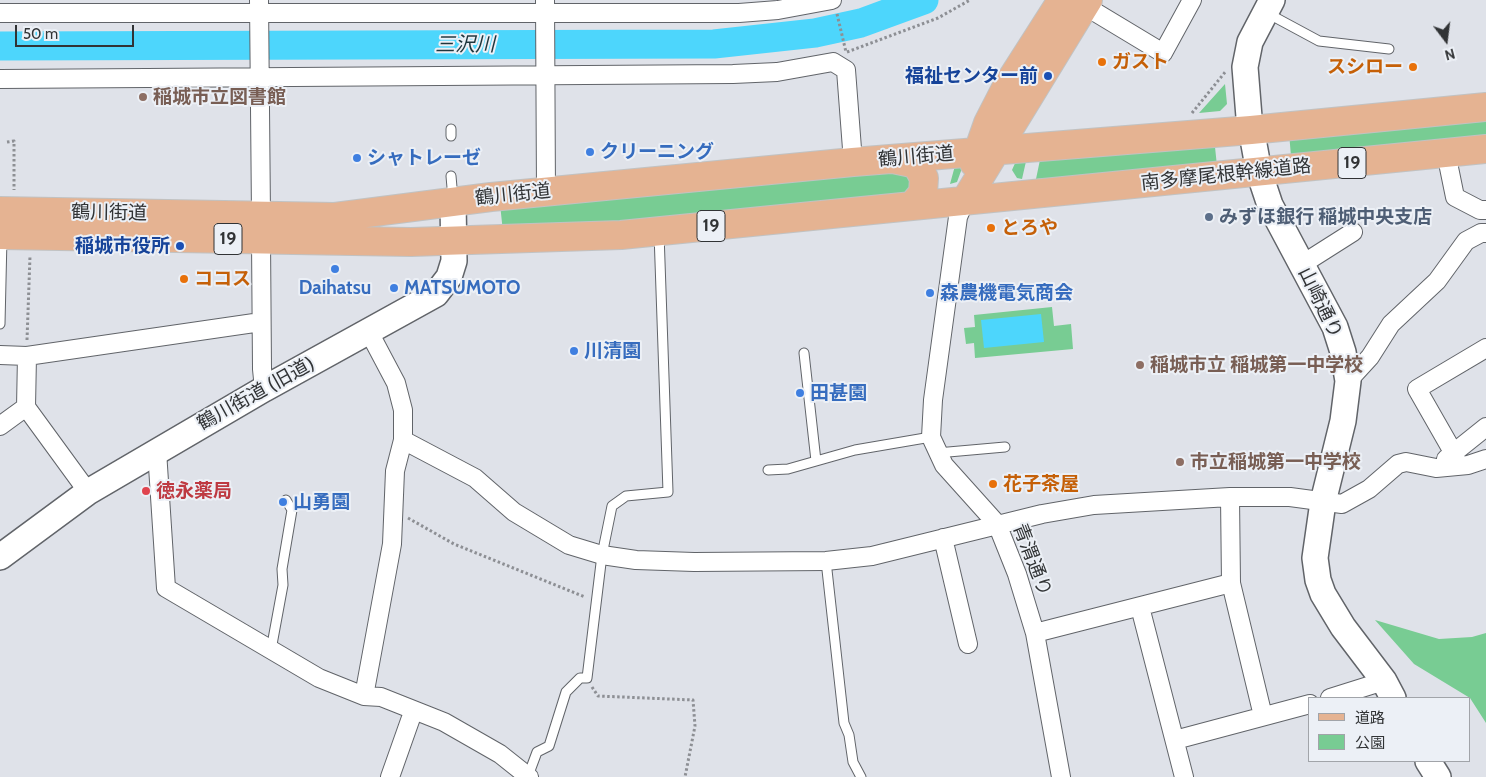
<!DOCTYPE html>
<meta charset="utf-8">
<style>
body{margin:0}
#map{position:relative;width:1486px;height:777px;overflow:hidden;background:#dfe2e9;font-family:Cabin,"Noto Sans JP",sans-serif}
canvas{display:block}
.legend{position:absolute;left:1308px;top:697px;width:162px;height:65px;box-sizing:border-box;background:#ecf0f6;border:1px solid #a1a4a9;margin:0;padding:6px 9px;list-style:none;font-size:15px;color:#313335}
.legend li{display:flex;align-items:center;gap:10px;height:25px}
.legend b{width:25px;border:1px solid #a1a4a9}
.north{position:absolute;left:1421px;top:15px;width:50px;height:50px;-webkit-text-stroke:4px #ecf0f6;paint-order:stroke;rotate:165deg;font-size:14px;font-weight:700;line-height:20px;text-align:center;color:#313335}
.north::after{content:'';display:block;margin:auto;width:18px;height:22px;background:#313335;clip-path:polygon(50% 0,100% 100%,50% 72%,0 100%)}
.scale{position:absolute;left:15px;top:25px;width:119px;height:22px;box-sizing:border-box;border:2px solid #313335;border-top:0;padding-left:6px;font-size:15px;line-height:18px;white-space:nowrap;color:#313335;-webkit-text-stroke:4px #ecf0f6;paint-order:stroke}
</style>
<div id="map">
<canvas width="1486" height="777"></canvas>
<ul class="legend">
<li><b style="height:6px;background:#e5b392"></b>道路</li>
<li><b style="height:14px;background:#78cc93"></b>公園</li>
</ul>
<div class="north">N</div>
<div class="scale">50 m</div>
</div>
<script>
const ctx = document.querySelector('canvas').getContext('2d');
ctx.lineJoin = 'round';
function fill(path, color) { ctx.fillStyle = color; ctx.fill(path, 'evenodd'); }
const shape = rows => new Path2D(rows.map(r => 'M' + r).join(''));
function stroke(path, color, width, dash) { ctx.strokeStyle = color; ctx.lineWidth = width; ctx.lineCap = dash ? 'butt' : 'round'; ctx.setLineDash(dash || []); ctx.stroke(path); }
function drawText(font, color, halo, rows, align = 'center') {
  ctx.font = font + ' Cabin,"Noto Sans JP",sans-serif'; ctx.lineWidth = 4; ctx.setLineDash([]); ctx.textBaseline = 'middle'; ctx.strokeStyle = halo; ctx.fillStyle = color; for (const [text, x, y, turn = 0] of rows) {
    ctx.save(); ctx.translate(x, y); ctx.rotate((+turn || 0) * Math.PI / 180); ctx.textAlign = isNaN(turn) ? turn : align; if (halo) ctx.strokeText(text, 0, 0); ctx.fillText(text, 0, 0); ctx.restore();
  }
}
const green = shape([
 [1225,84,1227,104,1220,111,1199,113],
 [1486,114,1486,142,1291,156,1289,133],
 [1215,147,1217,166,1036,179,1041,155],
 [1027,157,1022,179,1017,178,1012,170,1016,161],
 [956,162,961,167,961,171,957,182,950,184],
 [906,167,917,192,621,225,503,232,500,204],
 [1052,307,1054,326,1071,324,1073,349,975,358,974,343,966,344,964,328,975,327,974,315],
 [1375,620,1439,639,1472,637,1486,633,1486,723,1470,698,1414,664]
]);
const water = shape([
 [1041,314,1044,342,984,348,981,320]
]);
const river = shape([
 [0,46,714,44,815,33,861,23,924,0]
]);
const path = shape([
 [837,14,846,52],
 [847,52,938,18,970,0],
 [1192,113,1226,71],
 [7,142,14,141,14,190],
 [27,340,30,256],
 [408,518,454,544,585,597],
 [592,687,598,696,693,700,695,726,685,777]
]);
const lane = shape([
 [1267,13,1319,41,1389,49],
 [451,136,451,129],
 [451,176,453,199],
 [0,324,2,238],
 [804,353,816,461],
 [937,453,1005,447],
 [768,470,788,469,855,450,931,437],
 [826,561,844,723,849,735,853,762,861,777],
 [271,650,283,585,282,569,292,510,286,500],
 [528,776,537,752,549,746,566,692,580,678,587,678,602,555,612,506,626,496,668,492,659,233]
]);
const street = shape([
 [545,0,546,192],
 [259,1,261,215],
 [1085,6,1163,53,1192,0],
 [0,13,739,13,778,10,832,0],
 [0,79,733,74,777,72,833,62,846,70,853,162],
 [1446,153,1455,197,1480,210,1486,210],
 [965,201,958,217,933,400,931,437,944,465,997,524,1017,574,1035,633,1061,777],
 [261,240,262,369,264,389],
 [1301,265,1353,232],
 [0,355,27,356,261,322],
 [27,356,26,407,88,492],
 [1348,381,1370,357,1391,324,1437,281,1466,241,1481,233,1486,233],
 [0,426,26,407],
 [403,440,475,478,514,512,569,545,602,555,636,560,694,562,826,561,872,556,1042,514,1094,505,1230,497,1290,497,1342,504,1369,489,1398,464,1406,462,1436,468,1468,465,1486,459],
 [157,451,166,588,319,678,364,696,381,697,444,722,500,754,529,777],
 [1453,452,1417,389,1486,348],
 [1446,459,1486,427],
 [1230,497,1231,583,1263,716],
 [943,538,968,644],
 [1140,607,1184,777],
 [1035,633,1231,583],
 [364,696,392,544,395,471,403,440,403,410,396,383,369,332],
 [1330,698,1384,681],
 [1175,740,1310,704],
 [390,777,413,712]
]);
const secondary = shape([
 [1272,0,1250,42,1245,67,1249,117,1259,172,1270,205,1335,327,1343,352,1348,381,1343,421,1323,502,1315,558,1318,580,1323,594,1343,627,1384,681,1393,698],
 [0,557,88,492,264,389,436,294,449,277,454,261,453,202],
 [1428,761,1438,777]
]);
const primary = shape([
 [893,159,912,163,918,167,924,178,923,193,912,206],
 [974,163,988,123,1007,86,1062,0],
 [965,201,1088,0],
 [0,211,335,217,491,197,853,162,1251,130,1486,107],
 [0,235,411,242,621,235,1486,149]
]);
const markers = [
 [1102,62,5,"#e8710a"],
 [1413,67,5,"#e8710a"],
 [1048,76,5,"#1a4fb4"],
 [143,97,5,"#8d6e63"],
 [590,152,5,"#3f7fe0"],
 [357,158,5,"#3f7fe0"],
 [1209,217,5,"#5c6f8a"],
 [991,228,5,"#e8710a"],
 [180,246,5,"#1a4fb4"],
 [335,269,5,"#3f7fe0"],
 [184,279,5,"#e8710a"],
 [394,288,5,"#3f7fe0"],
 [930,293,5,"#3f7fe0"],
 [574,351,5,"#3f7fe0"],
 [1140,365,5,"#8d6e63"],
 [800,393,5,"#3f7fe0"],
 [1180,462,5,"#8d6e63"],
 [993,484,5,"#e8710a"],
 [146,491,5,"#e0444e"],
 [283,502,5,"#3f7fe0"]
];
const shields = [
 [1352,163,28],
 [711,226,28],
 [228,239,28]
];
const shieldNames = [
 ["19",1352,163],
 ["19",711,226],
 ["19",228,239]
];
const foodNames = [
 ["ガスト",1112,62],
 ["スシロー",1403,67,"right"],
 ["とろや",1001,228],
 ["ココス",194,279],
 ["花子茶屋",1003,484]
];
const transitNames = [
 ["福祉センター前",1038,76],
 ["稲城市役所",170,246]
];
const educationNames = [
 ["稲城市立図書館",153,97],
 ["稲城市立 稲城第一中学校",1150,365],
 ["市立稲城第一中学校",1190,462]
];
const shopNames = [
 ["クリーニング",600,152],
 ["シャトレーゼ",367,158],
 ["Daihatsu",335,288,"center"],
 ["MATSUMOTO",404,288],
 ["森農機電気商会",940,293],
 ["川清園",584,351],
 ["田甚園",810,393],
 ["山勇園",293,502]
];
const streetNames = [
 ["鶴川街道",916,157,-5],
 ["南多摩尾根幹線道路",1226,175,-6],
 ["鶴川街道",513,195,-6],
 ["鶴川街道",109,213,1],
 ["山崎通り",1320,303,64],
 ["鶴川街道 (旧道)",256,394,-29],
 ["青渭通り",1032,560,69]
];
const serviceNames = [
 ["みずほ銀行 稲城中央支店",1219,217]
];
const healthNames = [
 ["徳永薬局",156,491]
];
const waterNames = [
 ["三沢川",465,45]
];
fill(green, '#78cc93');
fill(water, '#4dd6fc');
stroke(river, '#4dd6fc', 29);
stroke(lane, '#616469', 11);
stroke(street, '#616469', 20);
stroke(secondary, '#616469', 28);
stroke(primary, '#c1c2c2', 30);
stroke(path, '#8d8f94', 3, [2.5, 2.5]);
stroke(lane, '#fff', 9);
stroke(street, '#fff', 18);
stroke(secondary, '#fff', 25);
stroke(primary, '#e5b392', 28);
for (const [x, y, r, color] of markers) { const dot = new Path2D(); dot.arc(x, y, r, 0, 2 * Math.PI); ctx.fillStyle = color; ctx.fill(dot); stroke(dot, '#ecf0f6', 2); }
for (const [x, y, w] of shields) { const box = new Path2D(); box.roundRect(x - w / 2, y - 15.5, w, 31, 4); ctx.fillStyle = '#ecf0f6'; ctx.fill(box); stroke(box, '#313335', 1); }
drawText('bold 18px', '#313335', null, shieldNames);
drawText('bold 19px', '#c56008', '#ecf0f6', foodNames, 'left');
drawText('bold 19px', '#164399', '#ecf0f6', transitNames, 'right');
drawText('bold 19px', '#785e54', '#ecf0f6', educationNames, 'left');
drawText('bold 19px', '#366cbe', '#ecf0f6', shopNames, 'left');
drawText('19px', '#313335', '#ecf0f6', streetNames);
drawText('bold 19px', '#4e5e75', '#ecf0f6', serviceNames, 'left');
drawText('bold 19px', '#be3a42', '#ecf0f6', healthNames, 'left');
drawText('italic 20px', '#1f363d', '#ecf0f6', waterNames);
</script>
